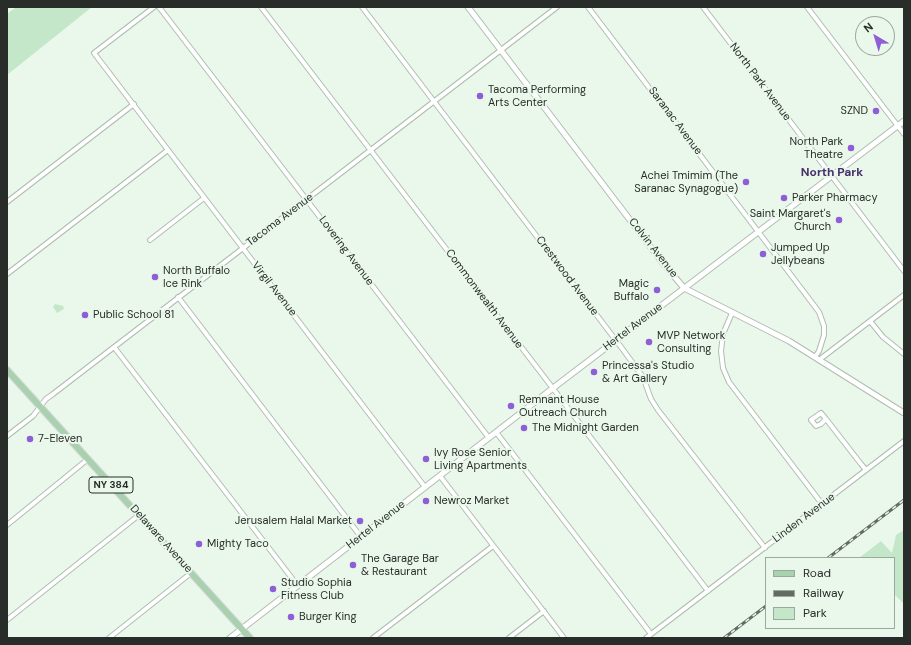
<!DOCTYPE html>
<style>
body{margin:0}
#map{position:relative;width:911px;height:645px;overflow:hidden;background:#eaf8eb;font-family:"DM Sans",sans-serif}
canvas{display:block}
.frame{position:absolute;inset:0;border:8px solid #282d29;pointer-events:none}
.legend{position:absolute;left:765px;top:557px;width:130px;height:72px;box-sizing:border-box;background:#eaf8eb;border:1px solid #9ca79d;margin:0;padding:5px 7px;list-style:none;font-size:12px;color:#282d29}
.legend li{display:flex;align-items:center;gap:8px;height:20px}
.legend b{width:20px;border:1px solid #9ca79d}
.north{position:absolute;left:855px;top:16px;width:40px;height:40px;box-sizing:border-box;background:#eaf8eb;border:1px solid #9ca79d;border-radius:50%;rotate:322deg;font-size:11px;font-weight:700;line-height:16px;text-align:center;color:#282d29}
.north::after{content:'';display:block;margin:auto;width:14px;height:18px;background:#8e5ed7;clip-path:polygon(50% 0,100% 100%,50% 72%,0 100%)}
</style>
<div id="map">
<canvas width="911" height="645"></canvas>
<div class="frame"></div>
<ul class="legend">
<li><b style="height:5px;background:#a9d1b0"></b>Road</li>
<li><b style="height:5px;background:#646b65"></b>Railway</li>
<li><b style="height:11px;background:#c4e7c9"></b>Park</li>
</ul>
<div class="north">N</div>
</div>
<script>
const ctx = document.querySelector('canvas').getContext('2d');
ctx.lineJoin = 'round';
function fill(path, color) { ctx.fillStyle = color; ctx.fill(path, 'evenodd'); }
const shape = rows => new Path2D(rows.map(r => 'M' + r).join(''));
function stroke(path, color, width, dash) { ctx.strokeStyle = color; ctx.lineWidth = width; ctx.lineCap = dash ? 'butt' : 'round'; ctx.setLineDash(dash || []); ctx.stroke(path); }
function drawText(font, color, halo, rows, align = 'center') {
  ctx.font = font + ' "DM Sans",sans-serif'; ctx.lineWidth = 4; ctx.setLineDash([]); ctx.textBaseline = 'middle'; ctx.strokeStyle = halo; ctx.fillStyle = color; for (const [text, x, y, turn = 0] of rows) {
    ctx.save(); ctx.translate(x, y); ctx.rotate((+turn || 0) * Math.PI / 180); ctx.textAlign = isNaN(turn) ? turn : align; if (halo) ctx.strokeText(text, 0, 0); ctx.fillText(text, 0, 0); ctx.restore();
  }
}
const green = shape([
 [16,7,92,7,7,75,7,14],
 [55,304,63,306,64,309,57,313,53,307],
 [904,530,904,604,894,594,894,558,859,558,881,541,892,553,896,535]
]);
const minor = shape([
 [154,7,94,53,425,487],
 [159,7,489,438],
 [261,7,708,591],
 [362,7,621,347,643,377,651,399,658,410,765,548],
 [588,7,819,312,824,326,824,335,819,351,815,357],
 [703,7,904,271],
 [807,7,904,134],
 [7,202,134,104],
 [150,240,204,198],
 [7,274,168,150],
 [178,297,361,537],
 [732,313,723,334,721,351,723,368,729,382,822,504],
 [870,321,883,337,904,354],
 [114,347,298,586],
 [819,360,904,295],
 [826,419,821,424,816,426,811,420,821,413,826,419,861,464,866,470],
 [496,432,651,634],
 [7,436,33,416,46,399,53,394,557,7],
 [440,476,564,638],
 [7,525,88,459],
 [7,620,139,515],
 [109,638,191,573],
 [373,638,493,546],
 [509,638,544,611],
 [646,638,904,441]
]);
const tertiary = shape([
 [468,7,662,262,684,288,789,341,904,413],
 [230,638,557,385,904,121]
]);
const primary = shape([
 [7,370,250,638]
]);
const rail = shape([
 [828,558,904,500],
 [724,638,766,606]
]);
const markers = [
 [480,96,4,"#8e5ed7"],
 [876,111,4,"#8e5ed7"],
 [851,148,4,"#8e5ed7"],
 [746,182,4,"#8e5ed7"],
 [784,198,4,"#8e5ed7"],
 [839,220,4,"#8e5ed7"],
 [763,254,4,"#8e5ed7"],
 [155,277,4,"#8e5ed7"],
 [657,290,4,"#8e5ed7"],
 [85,315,4,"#8e5ed7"],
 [649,342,4,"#8e5ed7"],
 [594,372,4,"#8e5ed7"],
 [511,406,4,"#8e5ed7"],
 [524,428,4,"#8e5ed7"],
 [30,439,4,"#8e5ed7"],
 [426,459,4,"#8e5ed7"],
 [426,501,4,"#8e5ed7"],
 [360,521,4,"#8e5ed7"],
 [199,544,4,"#8e5ed7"],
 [353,565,4,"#8e5ed7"],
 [273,589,4,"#8e5ed7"],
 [291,617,4,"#8e5ed7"]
];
const shields = [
 [111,485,44]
];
const shieldNames = [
 ["NY 384",111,485]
];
const streetNames = [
 ["North Park Avenue",760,82,53],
 ["Saranac Avenue",675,121,53],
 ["Tacoma Avenue",280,220,-37],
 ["Colvin Avenue",653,248,52],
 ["Lovering Avenue",346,251,53],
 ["Crestwood Avenue",567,276,53],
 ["Virgil Avenue",274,289,52],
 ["Commonwealth Avenue",484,299,53],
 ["Hertel Avenue",633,327,-37],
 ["Linden Avenue",804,518,-37],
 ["Hertel Avenue",376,525,-38],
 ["Delaware Avenue",161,539,48]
];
const poiNames = [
 ["Tacoma Performing",488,90],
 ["Arts Center",488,103],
 ["SZND",868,111,"right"],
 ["North Park",843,142,"right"],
 ["Theatre",843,155,"right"],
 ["Achei Tmimim (The",738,176,"right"],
 ["Saranac Synagogue)",738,189,"right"],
 ["Parker Pharmacy",792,198],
 ["Saint Margaret's",831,214,"right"],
 ["Church",831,227,"right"],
 ["Jumped Up",771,248],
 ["Jellybeans",771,261],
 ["North Buffalo",163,271],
 ["Ice Rink",163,284],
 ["Magic",649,284,"right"],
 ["Buffalo",649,297,"right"],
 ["Public School 81",93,315],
 ["MVP Network",657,336],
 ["Consulting",657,349],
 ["Princessa's Studio",602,366],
 ["& Art Gallery",602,379],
 ["Remnant House",519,400],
 ["Outreach Church",519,413],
 ["The Midnight Garden",532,428],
 ["7-Eleven",38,439],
 ["Ivy Rose Senior",434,453],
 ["Living Apartments",434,466],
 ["Newroz Market",434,501],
 ["Jerusalem Halal Market",352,521,"right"],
 ["Mighty Taco",207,544],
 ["The Garage Bar",361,559],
 ["& Restaurant",361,572],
 ["Studio Sophia",281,583],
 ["Fitness Club",281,596],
 ["Burger King",299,617]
];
const neighbourhoodNames = [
 ["North Park",832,173]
];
fill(green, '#c4e7c9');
stroke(minor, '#b0bdb1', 6);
stroke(tertiary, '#b0bdb1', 7);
stroke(primary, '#d8d9d8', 8);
stroke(minor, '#fff', 4);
stroke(tertiary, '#fff', 5);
stroke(primary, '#a9d1b0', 6);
stroke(rail, '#646b65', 3);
stroke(rail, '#eaf8eb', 1.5, [4.5]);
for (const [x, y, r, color] of markers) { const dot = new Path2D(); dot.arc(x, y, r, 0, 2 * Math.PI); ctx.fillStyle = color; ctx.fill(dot); stroke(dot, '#eaf8eb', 1.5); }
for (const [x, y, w] of shields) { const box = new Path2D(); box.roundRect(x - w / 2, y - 8, w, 16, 3); ctx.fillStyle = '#eaf8eb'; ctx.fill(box); stroke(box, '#282d29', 1); }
drawText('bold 10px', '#282d29', null, shieldNames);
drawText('11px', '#282d29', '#eaf8eb', streetNames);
drawText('11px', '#282d29', '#eaf8eb', poiNames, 'left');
drawText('bold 12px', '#47306b', '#eaf8eb', neighbourhoodNames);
</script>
